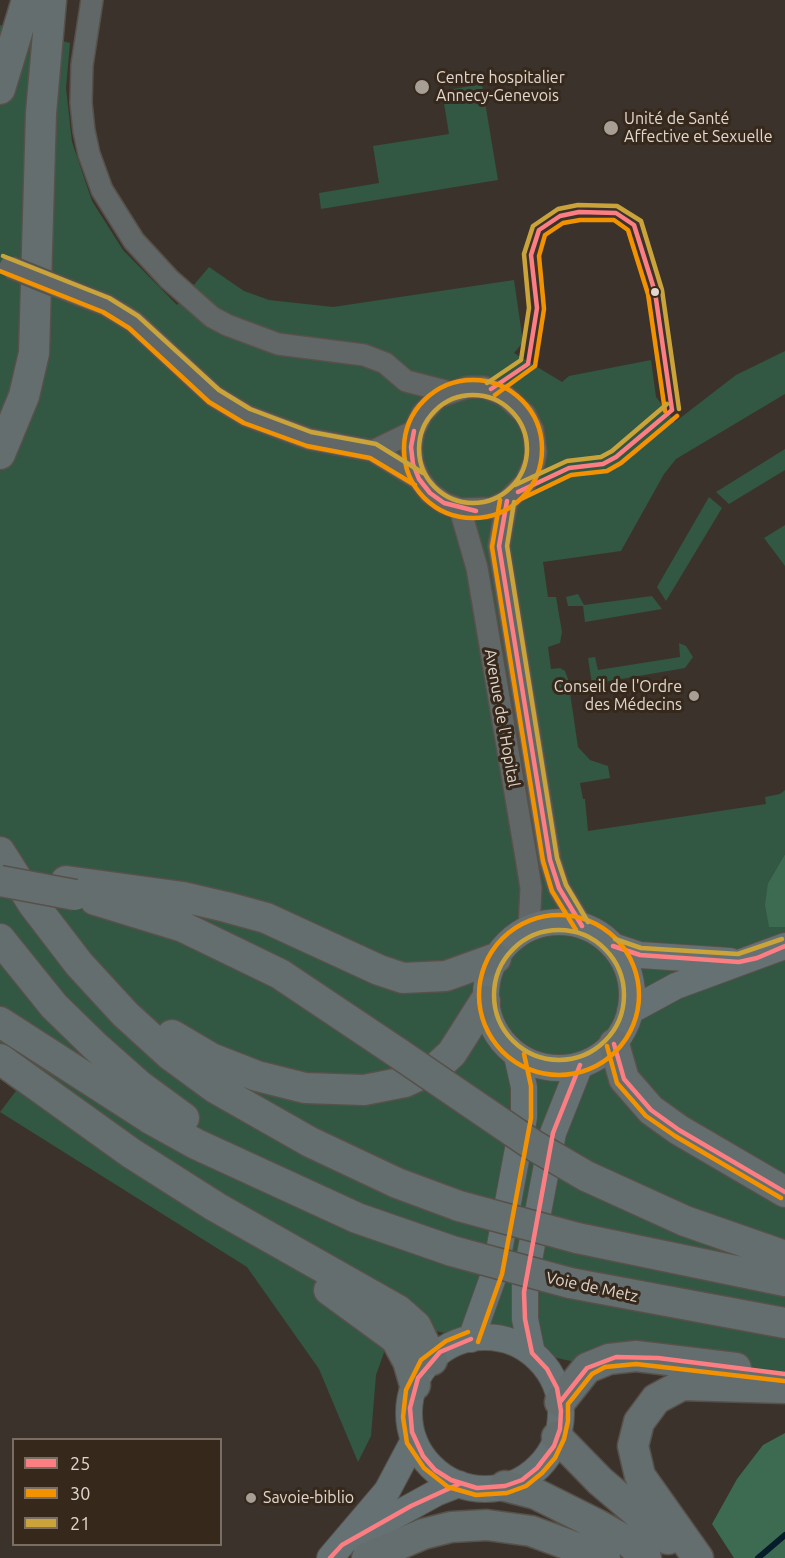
<!DOCTYPE html>
<meta charset="utf-8">
<style>
body{margin:0}
#map{position:relative;width:785px;height:1558px;overflow:hidden;background:#3b332b;font-family:Ubuntu,sans-serif}
canvas{display:block}
.legend{position:absolute;left:12px;top:1438px;width:210px;height:108px;box-sizing:border-box;background:#36281b;border:2px solid #7a6e63;margin:0;padding:8px 10px;list-style:none;font-size:18px;color:#e1d7cf}
.legend li{display:flex;align-items:center;gap:12px;height:30px}
.legend b{width:30px;border:2px solid #7a6e63}
</style>
<div id="map">
<canvas width="785" height="1558"></canvas>
<ul class="legend">
<li><b style="height:8px;background:#fd7e82"></b>25</li>
<li><b style="height:8px;background:#f39201"></b>30</li>
<li><b style="height:8px;background:#caa43a"></b>21</li>
</ul>
</div>
<script>
const ctx = document.querySelector('canvas').getContext('2d');
ctx.lineJoin = 'round';
function fill(path, color) { ctx.fillStyle = color; ctx.fill(path, 'evenodd'); }
const shape = rows => new Path2D(rows.map(r => 'M' + r).join(''));
function stroke(path, color, width, dash) { ctx.strokeStyle = color; ctx.lineWidth = width; ctx.lineCap = dash ? 'butt' : 'round'; ctx.setLineDash(dash || []); ctx.stroke(path); }
function drawText(font, color, halo, rows, align = 'center') {
  ctx.font = font + ' Ubuntu,sans-serif'; ctx.lineWidth = 6; ctx.setLineDash([]); ctx.textBaseline = 'middle'; ctx.strokeStyle = halo; ctx.fillStyle = color; for (const [text, x, y, turn = 0] of rows) {
    ctx.save(); ctx.translate(x, y); ctx.rotate((+turn || 0) * Math.PI / 180); ctx.textAlign = isNaN(turn) ? turn : align; if (halo) ctx.strokeText(text, 0, 0); ctx.fillText(text, 0, 0); ctx.restore();
  }
}
const green = shape([
 [0,25,70,43,66,88,72,142,92,201,123,250,177,305,209,267,244,291,269,300,333,307,514,280,523,342,514,353,562,382,569,376,651,360,656,397,675,422,736,375,785,351,785,394,676,459,664,474,621,551,543,562,548,597,556,597,562,632,560,643,548,647,551,669,560,668,565,671,568,679,578,747,590,760,608,766,610,778,580,783,583,799,585,799,588,831,766,804,765,797,780,794,785,790,785,854,768,883,769,927,785,927,785,1378,638,1369,620,1372,395,1322,376,1375,371,1436,358,1462,319,1369,247,1267,0,1112,16,1091,0,1079],
 [482,84,498,180,321,209,319,193,379,183,373,146,449,134,442,91],
 [785,449,785,470,729,504,716,492],
 [709,497,722,508,666,601,657,587],
 [785,525,785,566,764,538],
 [578,594,584,605,652,596,662,609,585,622,583,606,568,606,566,597],
 [679,643,686,646,693,657,685,668,592,684,588,658,595,657,598,670,680,657]
]);
const forest = shape([
 [785,854,785,927,769,927,765,905,768,883],
 [785,1433,785,1558,734,1558,712,1524,737,1479,763,1445]
]);
const stream = shape([
 [758,1558,785,1535]
]);
const minor = shape([
 [92,0,82,65,81,103,84,131,89,154,102,190,134,241,169,279,212,317,227,325,278,344,364,355,385,363,406,381,449,392],
 [82,296,106,305,134,322,214,396,247,416,309,439,373,451,419,479,430,493,444,503,460,509,492,508,507,501,525,483,534,463,536,452,533,430,525,414,504,395,484,387,468,387,438,397,422,414,414,431,411,447,413,464,419,479],
 [373,451,414,431],
 [507,501,499,546,550,860,559,888,582,926],
 [460,509,477,568,527,863,531,888,529,929]
]);
const major = shape([
 '486 995a73 73 0 1 1 146 0a73 73 0 1 1-146 0Z',
 [613,946,640,955,730,961],
 [630,1011,676,986,785,946],
 '409 1413a76 76 0 1 1 152 0a76 76 0 1 1-152 0Z',
 [471,1339,495,1272,524,1117,524,1087,517,1056],
 [532,1353,525,1319,525,1281,553,1133,580,1065],
 [356,1537,436,1493,459,1484],
 [330,1558,387,1491,414,1440]
]);
const highway = shape([
 [0,89,27,0],
 [0,454,24,396,34,353,41,113,51,0],
 [0,852,33,904,79,964,125,1014,170,1055,215,1088,310,1142,397,1183,459,1206],
 [66,881,183,897,226,907,266,918,379,970,403,978,446,976,496,958],
 [95,900,183,927,280,974,395,1051],
 [0,939,54,1006,95,1046,139,1085,184,1118],
 [0,1022,149,1118,196,1144,357,1218,452,1251],
 [172,1035,211,1058,257,1076,305,1088,364,1090,405,1082,437,1067,452,1053,485,1001],
 [614,1044,624,1079,651,1110,679,1130,785,1192],
 [0,1059,131,1153,216,1207,398,1310,416,1326,432,1360],
 [586,1176,685,1221,785,1256],
 [577,1238,785,1281],
 [570,1283,785,1323],
 [329,1290,396,1339,408,1361,415,1385],
 [560,1402,587,1368,609,1359,636,1356,736,1368],
 [557,1437,600,1481,668,1539],
 [505,1486,536,1494,598,1525,630,1543,646,1558],
 [367,1558,423,1534,451,1527,487,1525,531,1531,605,1558],
 [698,1558,640,1476,633,1446,639,1422,656,1399,682,1385,785,1388]
]);
const minorBridge = shape([
 [10,267,82,296]
]);
const highwayBridge = shape([
 [0,881,75,895],
 [395,1051,533,1145,586,1176],
 [459,1206,577,1238],
 [452,1251,570,1283]
]);
const bus1 = shape([
 [491,389,528,364,537,308,531,255,539,230,560,216,579,212,616,213,634,225,655,292,672,410],
 [414,431,411,447,413,464,419,479,430,493,444,503,476,511],
 [518,492,569,468,603,464,616,457,672,410],
 [507,501,499,546,550,860,559,888,582,926],
 [613,946,640,955,739,962,757,958,785,946],
 [614,1044,624,1079,651,1110,679,1130,785,1192],
 [471,1339,440,1352,418,1378,410,1408,412,1432,423,1456,435,1470,451,1480,477,1488,505,1486,522,1480,537,1468,554,1446,560,1429,561,1411,557,1388,547,1369,532,1353,525,1319,524,1292,553,1133,580,1065],
 [560,1402,587,1368,616,1357,658,1358,785,1374],
 [330,1558,342,1545,411,1506,459,1484]
]);
const bus2 = shape([
 [0,271,103,312,129,328,209,402,244,423,307,446,370,458,415,485],
 '404 449a69 69 0 1 1 138 0a69 69 0 1 1-138 0Z',
 [495,395,535,366,544,309,539,256,545,235,563,223,580,220,614,220,628,230,648,294,665,411],
 [521,499,571,475,607,471,621,463,677,416],
 [500,500,492,547,543,861,552,891,576,930],
 '479 995a80 80 0 1 1 160 0a80 80 0 1 1-160 0Z',
 [607,1046,617,1083,646,1116,675,1136,781,1198],
 [468,1332,446,1341,421,1360,406,1390,403,1417,407,1443,424,1468,448,1487,476,1495,507,1493,526,1486,542,1473,555,1458,564,1439,568,1421,568,1404,592,1374,605,1367,636,1364,784,1381],
 [478,1342,502,1274,531,1118,531,1086,524,1054]
]);
const bus3 = shape([
 [3,256,109,298,138,316,219,390,250,409,311,432,376,444,423,473],
 [487,383,521,360,529,308,524,254,533,226,558,209,578,205,617,206,641,221,662,290,679,409],
 '419 449a54 54 0 1 1 108 0a54 54 0 1 1-108 0Z',
 [515,485,567,461,601,457,612,451,667,404],
 [514,502,507,546,557,858,566,885,588,922],
 '494 995a65 65 0 1 1 130 0a65 65 0 1 1-130 0Z',
 [615,939,641,948,738,954,782,939]
]);
const markers = [
 [422,87,8,"#a79e96"],
 [611,128,8,"#a79e96"],
 [655,292,5,"#e1d7cf"],
 [694,696,6,"#a79e96"],
 [251,1498,6,"#a79e96"]
];
const poiNames = [
 ["Centre hospitalier",436,78],
 ["Annecy-Genevois",436,96],
 ["Unité de Santé",624,119],
 ["Affective et Sexuelle",624,137],
 ["Conseil de l'Ordre",682,687,"right"],
 ["des Médecins",682,705,"right"],
 ["Savoie-biblio",263,1498]
];
const streetNames = [
 ["Avenue de l'Hopital",502,718,80],
 ["Voie de Metz",592,1287,12]
];
fill(green, '#325742');
fill(forest, '#3c6b51');
stroke(stream, '#051d2a', 6);
stroke(minor, '#57514a', 24);
stroke(major, '#57514a', 28);
stroke(highway, '#57514a', 33);
stroke(minor, '#616766', 21);
stroke(major, '#667173', 26);
stroke(highway, '#646e6e', 30);
stroke(minorBridge, '#57514a', 24, []);
stroke(highwayBridge, '#57514a', 33, []);
stroke(minorBridge, '#616766', 21);
stroke(highwayBridge, '#646e6e', 30);
stroke(bus1, '#fd7e82', 4.5);
stroke(bus2, '#f39201', 4.5);
stroke(bus3, '#caa43a', 4.5);
for (const [x, y, r, color] of markers) { const dot = new Path2D(); dot.arc(x, y, r, 0, 2 * Math.PI); ctx.fillStyle = color; ctx.fill(dot); stroke(dot, '#36281b', 2); }
drawText('16px', '#e1d7cf', '#36281b', poiNames, 'left');
drawText('16px', '#e1d7cf', '#36281b', streetNames);
</script>
